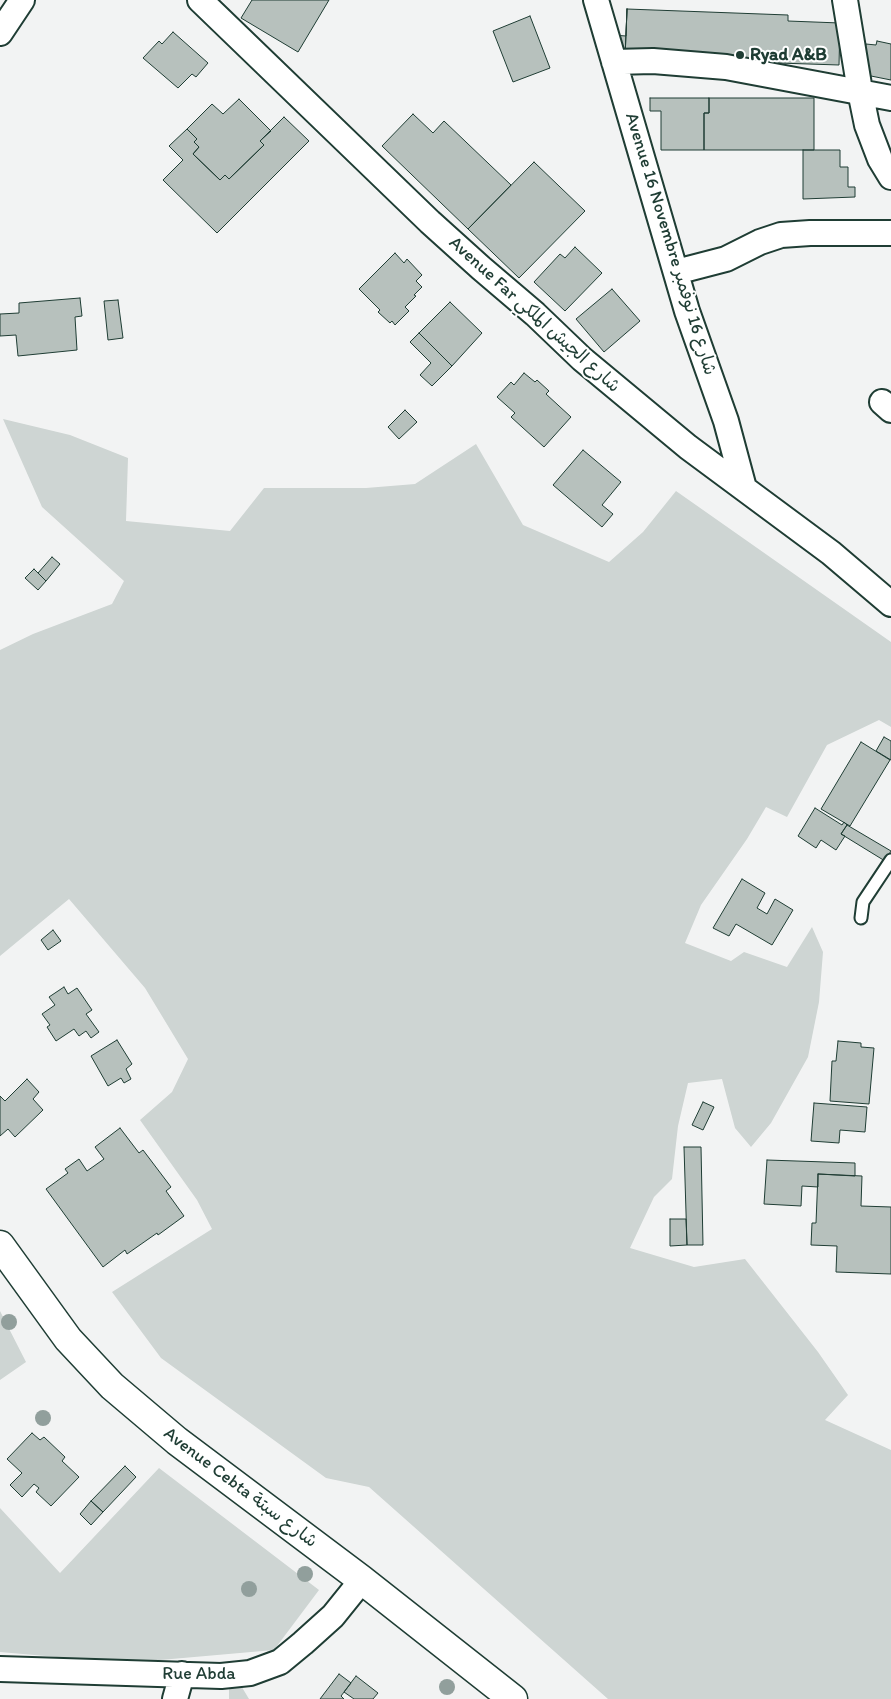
<!DOCTYPE html>
<meta charset="utf-8">
<style>
body{margin:0}
canvas{display:block;background:#f2f3f3}
</style>
<canvas width="891" height="1699"></canvas>
<script>
const ctx = document.querySelector('canvas').getContext('2d');
ctx.lineJoin = 'round';
function fill(path, color) { ctx.fillStyle = color; ctx.fill(path, 'evenodd'); }
const shape = rows => new Path2D(rows.map(r => 'M' + r).join(''));
function stroke(path, color, width, dash) { ctx.strokeStyle = color; ctx.lineWidth = width; ctx.lineCap = dash ? 'butt' : 'round'; ctx.setLineDash(dash || []); ctx.stroke(path); }
function drawText(font, color, halo, rows, align = 'center') {
  ctx.font = font + ' Itim,"Playpen Sans Arabic",sans-serif'; ctx.lineWidth = 4; ctx.setLineDash([]); ctx.textBaseline = 'middle'; ctx.strokeStyle = halo; ctx.fillStyle = color; for (const [text, x, y, turn = 0] of rows) {
    ctx.save(); ctx.translate(x, y); ctx.rotate((+turn || 0) * Math.PI / 180); ctx.textAlign = isNaN(turn) ? turn : align; if (halo) ctx.strokeText(text, 0, 0); ctx.fillText(text, 0, 0); ctx.restore();
  }
}
const green = shape([
 [3,419,70,435,128,458,126,521,230,531,264,488,366,488,415,484,476,444,523,525,609,562,643,532,676,491,891,642,891,727,879,720,827,745,787,817,766,807,747,839,701,905,685,943,731,961,744,952,787,967,812,927,823,952,819,1002,808,1057,771,1123,751,1147,735,1128,722,1079,688,1083,678,1126,672,1179,654,1197,630,1248,694,1267,745,1259,818,1352,848,1395,825,1420,891,1450,891,1699,608,1699,369,1487,326,1478,161,1358,112,1292,212,1229,197,1200,140,1120,172,1092,188,1059,145,988,69,899,0,956,0,650,33,634,112,604,124,581,42,507],
 [0,1311,26,1362,0,1380],
 [159,1468,319,1590,274,1650,126,1663,0,1652,0,1508,60,1573],
 [240,1684,249,1699,229,1699,229,1686]
]);
const building = shape([
 [252,0,329,0,298,52,241,18,252,0],
 [627,9,625,58,613,35,626,36,627,9],
 [627,9,788,15,788,21,840,23,839,65,625,58,627,9],
 [530,16,550,68,513,82,493,31,530,16],
 [173,32,208,63,196,77,192,74,178,88,143,58,159,41,162,44,173,32],
 [877,41,891,44,891,80,861,74,866,44,876,45,877,41],
 [650,98,709,98,709,113,704,113,704,150,661,150,661,111,650,111,650,98],
 [709,98,814,98,814,150,704,150,704,113,709,113,709,98],
 [239,99,271,131,260,141,264,145,229,179,225,175,220,180,193,154,199,147,194,142,197,139,187,129,212,104,223,114,239,99],
 [413,114,433,133,444,121,511,185,468,229,382,146,413,114],
 [284,117,309,141,217,233,163,180,183,160,169,146,187,129,197,139,194,142,199,147,193,154,220,180,225,175,229,179,264,145,260,141,284,117],
 [803,150,840,150,840,167,848,167,848,187,855,187,855,197,803,199,803,150],
 [534,162,585,211,519,278,468,229,534,162],
 [575,247,602,273,565,311,534,282,560,254,565,258,575,247],
 [395,253,404,263,407,259,422,275,416,281,422,287,414,295,416,296,405,307,409,311,395,325,392,321,390,323,378,312,380,310,359,289,395,253],
 [612,289,640,321,604,352,576,319,612,289],
 [80,298,82,316,75,317,77,350,18,356,16,335,0,336,0,314,19,313,19,303,80,298],
 [118,300,123,338,108,340,104,301,118,300],
 [450,302,482,333,452,366,419,333,450,302],
 [419,333,452,366,432,386,420,375,431,363,410,342,419,333],
 [524,373,535,382,537,380,549,391,546,394,571,417,544,447,511,417,515,413,497,397,511,382,514,385,524,373],
 [405,410,417,422,399,439,388,427,405,410],
 [583,450,621,482,602,505,613,514,602,527,553,485,583,450],
 [52,557,60,564,46,581,38,573,52,557],
 [34,569,46,581,38,590,25,578,34,569],
 [884,737,891,741,891,760,876,751,884,737],
 [861,742,890,760,850,826,821,809,861,742],
 [815,808,842,825,844,822,847,825,841,834,845,836,836,850,821,840,816,848,798,836,815,808],
 [847,825,891,851,885,861,841,834,847,825],
 [742,879,765,893,757,908,767,914,775,899,793,910,772,945,736,924,729,936,713,928,742,879],
 [53,930,61,941,48,950,41,940,53,930],
 [64,987,68,994,77,988,92,1010,86,1014,99,1032,91,1038,86,1031,79,1036,74,1029,56,1041,47,1027,50,1025,42,1014,55,1005,49,997,64,987],
 [117,1040,132,1064,126,1069,131,1079,124,1083,121,1078,108,1086,91,1056,117,1040],
 [838,1041,861,1043,861,1047,874,1048,869,1104,830,1101,832,1061,836,1061,838,1041],
 [27,1079,39,1092,33,1099,43,1110,15,1137,8,1129,0,1136,0,1096,5,1101,27,1079],
 [703,1102,714,1107,703,1130,692,1125,703,1102],
 [814,1103,867,1107,865,1132,840,1130,839,1143,811,1141,814,1103],
 [120,1128,139,1153,143,1150,171,1187,166,1191,184,1216,158,1235,157,1233,127,1254,125,1250,103,1267,46,1189,68,1173,65,1169,79,1159,87,1171,104,1159,95,1147,120,1128],
 [684,1147,701,1147,703,1245,687,1245,684,1147],
 [767,1160,855,1163,855,1176,818,1174,818,1187,802,1186,801,1206,764,1204,767,1160],
 [818,1174,862,1176,861,1206,891,1207,891,1274,836,1272,837,1246,811,1245,812,1223,816,1223,818,1174],
 [670,1219,686,1219,687,1245,670,1246,670,1219],
 [32,1433,40,1440,44,1437,65,1457,62,1461,79,1477,51,1506,36,1492,39,1488,34,1484,22,1497,10,1485,22,1473,7,1459,32,1433],
 [125,1466,136,1477,103,1512,91,1501,125,1466],
 [91,1501,103,1512,91,1525,80,1514,91,1501],
 [339,1674,351,1683,341,1696,344,1699,320,1699,339,1674],
 [356,1676,378,1693,373,1699,354,1699,344,1692,356,1676]
]);
const lane = shape([
 [861,918,863,902,891,860]
]);
const street = shape([
 [200,0,430,222,481,268,535,314,582,359,688,447,831,553,891,604],
 [596,0,687,311,726,421,744,488],
 [845,0,860,91,867,125,880,159,891,177],
 [0,33,22,0],
 [614,62,653,61,726,67,891,98],
 [676,272,726,259,760,242,781,235,810,233,891,233],
 [882,402,891,410],
 [0,1669,221,1676,250,1673,280,1662,303,1643,333,1616,362,1580],
 [175,1699,182,1674]
]);
const secondary = shape([
 [0,1245,68,1339,112,1386,177,1441,362,1580,513,1699]
]);
const trees = [
 [9,1322],
 [43,1418],
 [305,1574],
 [249,1589],
 [447,1687]
];
const markers = [
 [740,55,5,"#1f3d34"]
];
const poiNames = [
 ["Ryad A&B",750,55]
];
const streetNames = [
 ["Avenue 16 Novembre شارع 16 نوفمبر",670,244,73],
 ["Avenue Far شارع الجيش الملكي",534,315,42],
 ["Avenue Cebta شارع سبتة",240,1488,37],
 ["Rue Abda",199,1674]
];
fill(green, '#ced5d3');
fill(building, '#b7c1bd');
stroke(building, '#1f3d34', 1);
stroke(lane, '#1f3d34', 15);
stroke(street, '#1f3d34', 28);
stroke(secondary, '#1f3d34', 31);
stroke(lane, '#fff', 11);
stroke(street, '#fff', 24);
stroke(secondary, '#fff', 28);
ctx.fillStyle = '#919f9c';
for (const [x, y] of trees) { ctx.beginPath(); ctx.arc(x, y, 8, 0, 2 * Math.PI); ctx.fill(); }
for (const [x, y, r, color] of markers) { const dot = new Path2D(); dot.arc(x, y, r, 0, 2 * Math.PI); ctx.fillStyle = color; ctx.fill(dot); stroke(dot, '#fff', 2); }
drawText('bold 18px', '#1f3d34', '#fff', poiNames, 'left');
drawText('18px', '#1f3d34', '#fff', streetNames);
</script>
